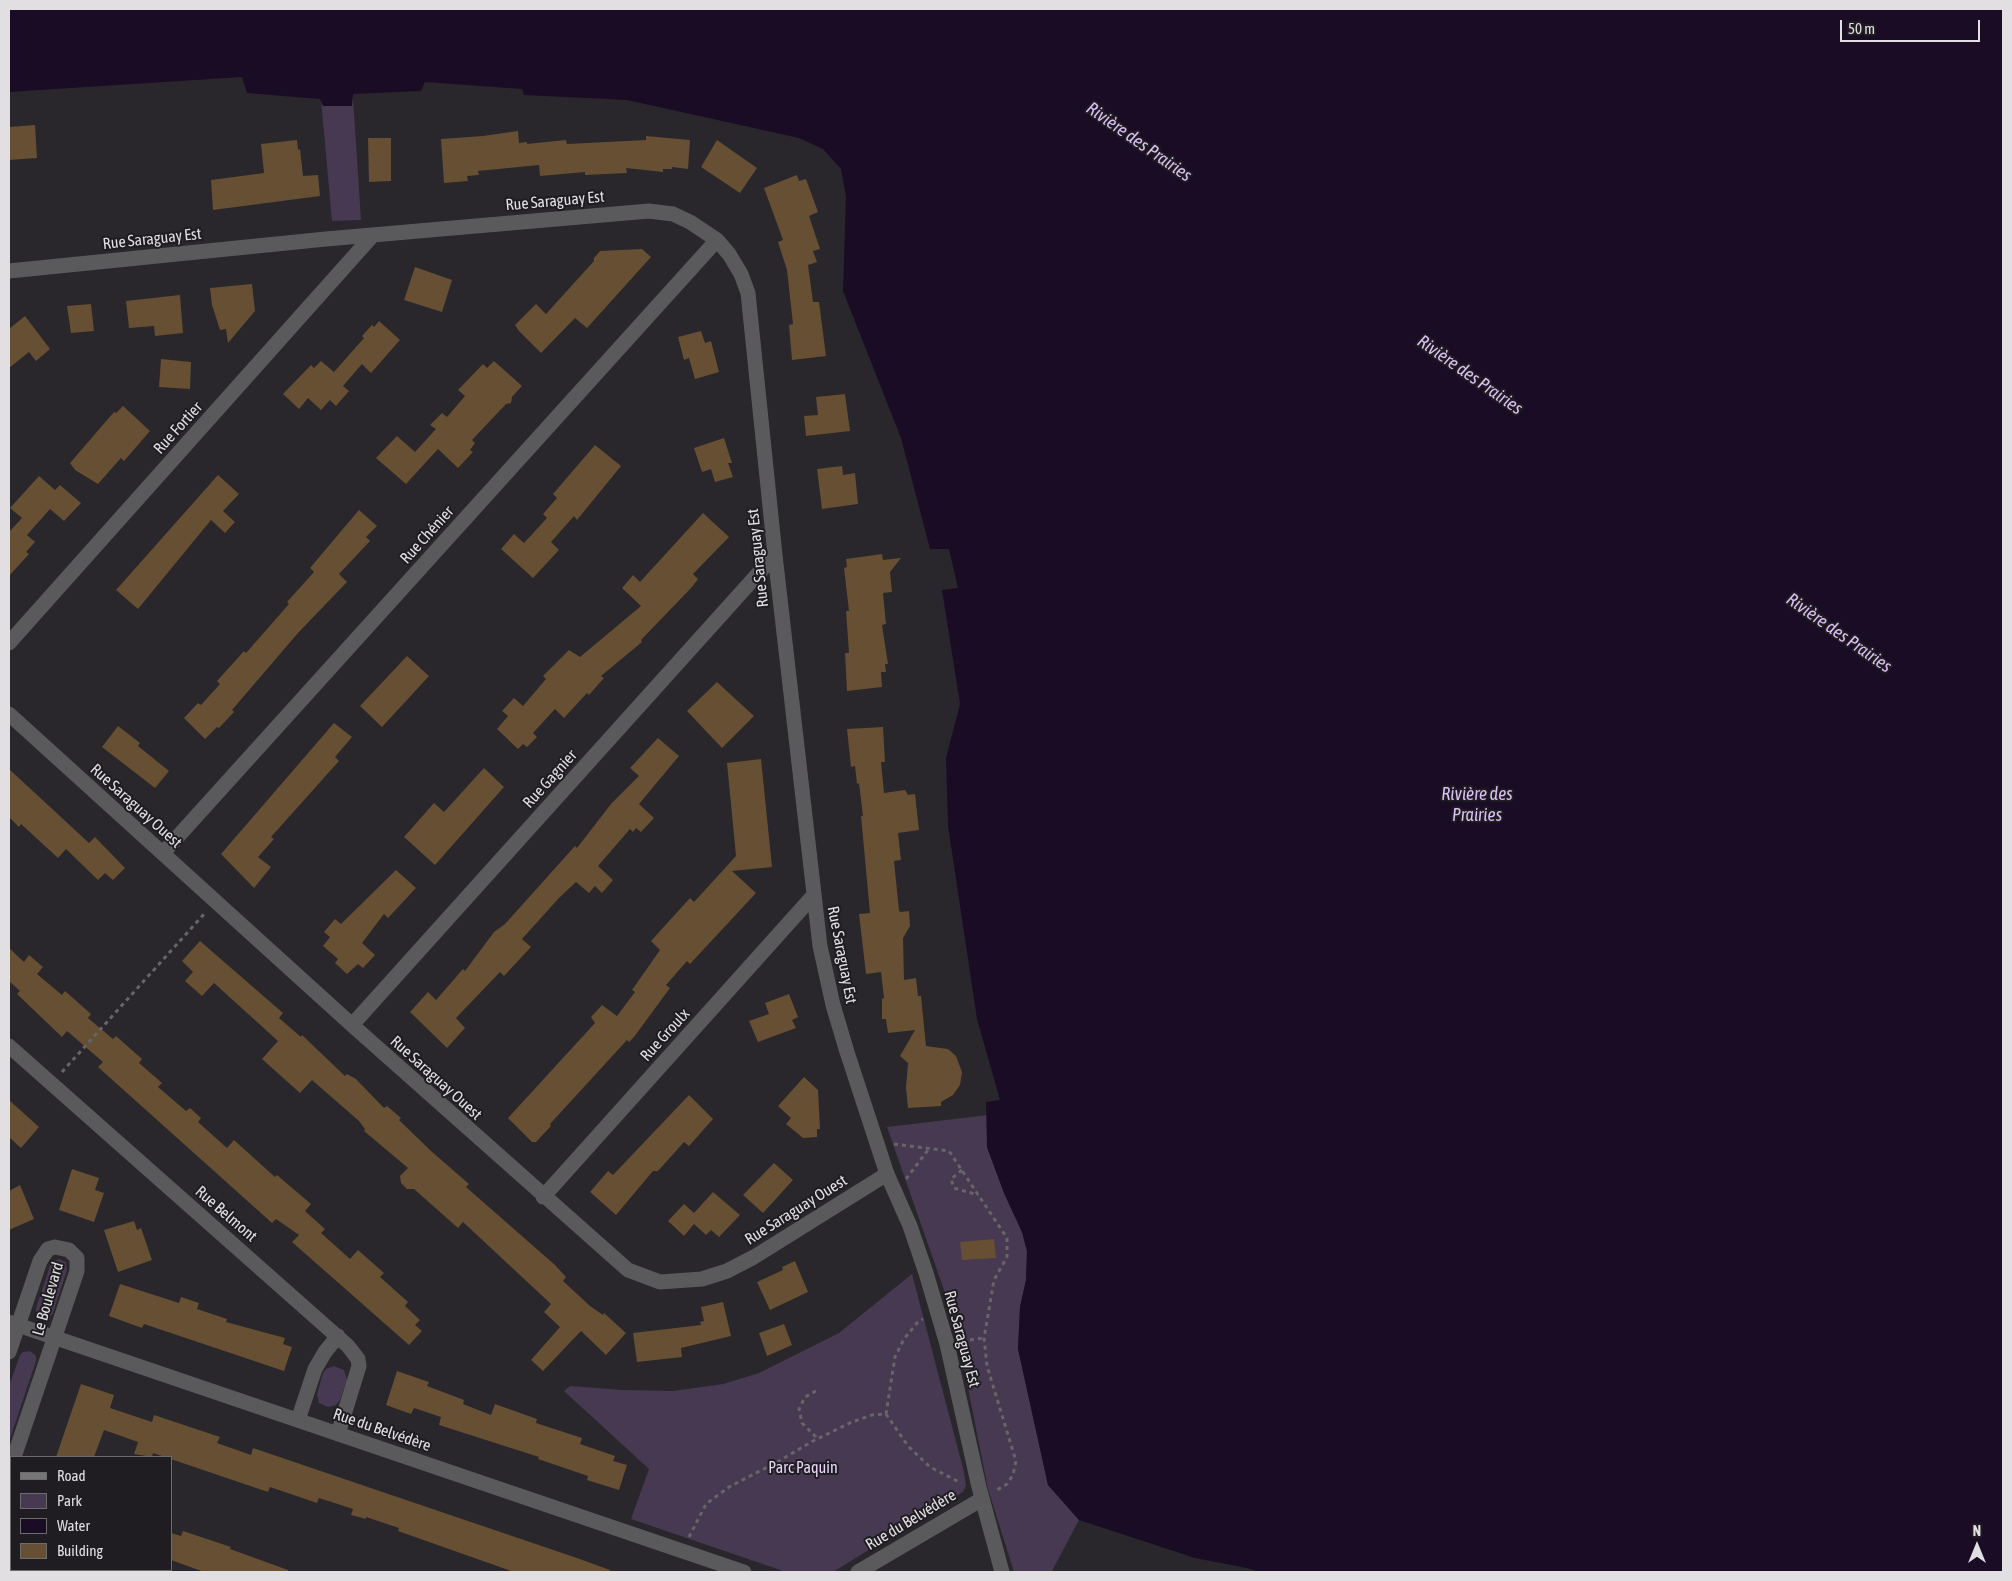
<!DOCTYPE html>
<meta charset="utf-8">
<style>
body{margin:0}
#map{position:relative;width:2012px;height:1581px;overflow:hidden;background:#29272b;font-family:"Asap Condensed",sans-serif}
canvas{display:block}
.frame{position:absolute;inset:0;border:10px solid #e1dfe2;pointer-events:none}
.legend{position:absolute;left:10px;top:1456px;width:162px;height:115px;box-sizing:border-box;background:#1f1d21;border:1px solid #6d6b6e;margin:0;padding:6px 9px;list-style:none;font-size:15px;color:#e1dfe2}
.legend li{display:flex;align-items:center;gap:10px;height:25px}
.legend b{width:25px;border:1px solid #6d6b6e}
.north{position:absolute;left:1952px;top:1521px;width:50px;height:50px;-webkit-text-stroke:4px #1f1d21;paint-order:stroke;rotate:0deg;font-size:14px;font-weight:700;line-height:20px;text-align:center;color:#e1dfe2}
.north::after{content:'';display:block;margin:auto;width:18px;height:22px;background:#e1dfe2;clip-path:polygon(50% 0,100% 100%,50% 72%,0 100%)}
.scale{position:absolute;left:1840px;top:20px;width:140px;height:22px;box-sizing:border-box;border:2px solid #e1dfe2;border-top:0;padding-left:6px;font-size:15px;line-height:18px;white-space:nowrap;color:#e1dfe2;-webkit-text-stroke:4px #1f1d21;paint-order:stroke}
</style>
<div id="map">
<canvas width="2012" height="1581"></canvas>
<div class="frame"></div>
<ul class="legend">
<li><b style="height:6px;background:#767578"></b>Road</li>
<li><b style="height:14px;background:#463951"></b>Park</li>
<li><b style="height:14px;background:#1b0c26"></b>Water</li>
<li><b style="height:14px;background:#664f32"></b>Building</li>
</ul>
<div class="north">N</div>
<div class="scale">50 m</div>
</div>
<script>
const ctx = document.querySelector('canvas').getContext('2d');
ctx.lineJoin = 'round';
function fill(path, color) { ctx.fillStyle = color; ctx.fill(path, 'evenodd'); }
const shape = rows => new Path2D(rows.map(r => 'M' + r).join(''));
function stroke(path, color, width, dash) { ctx.strokeStyle = color; ctx.lineWidth = width; ctx.lineCap = dash ? 'butt' : 'round'; ctx.setLineDash(dash || []); ctx.stroke(path); }
function drawText(font, color, halo, rows, align = 'center') {
  ctx.font = font + ' "Asap Condensed",sans-serif'; ctx.lineWidth = 4; ctx.setLineDash([]); ctx.textBaseline = 'middle'; ctx.strokeStyle = halo; ctx.fillStyle = color; for (const [text, x, y, turn = 0] of rows) {
    ctx.save(); ctx.translate(x, y); ctx.rotate((+turn || 0) * Math.PI / 180); ctx.textAlign = isNaN(turn) ? turn : align; if (halo) ctx.strokeText(text, 0, 0); ctx.fillText(text, 0, 0); ctx.restore();
  }
}
const green = shape([
 [353,98,361,220,332,221,321,99],
 [988,1115,987,1147,1004,1193,1022,1232,1027,1251,1026,1280,1020,1307,1018,1349,1048,1485,1079,1520,1052,1571,1049,1572,1014,1572,988,1489,963,1363,944,1290,887,1127],
 [59,1259,66,1262,67,1270,53,1313,50,1317,42,1320,36,1315,36,1308,51,1263],
 [912,1274,964,1472,966,1486,963,1492,833,1572,786,1572,631,1519,649,1469,564,1391,570,1386,623,1390,673,1391,723,1384,759,1373,839,1333],
 [30,1351,36,1356,36,1361,9,1442,9,1386,20,1355,23,1352],
 [334,1366,344,1370,347,1380,340,1400,336,1405,328,1407,319,1403,317,1394,323,1373,326,1369]
]);
const water = shape([
 [9,9,2003,9,2003,1572,1259,1572,1247,1568,1195,1558,1079,1520,1048,1485,1018,1349,1020,1307,1026,1280,1027,1251,1022,1232,1004,1193,987,1147,986,1102,1000,1100,977,1019,948,826,946,758,960,704,942,590,958,588,949,549,930,549,901,438,843,291,846,196,841,169,823,149,799,138,627,100,524,95,522,89,425,82,421,91,353,94,352,106,323,106,320,99,247,93,242,77,9,92]
]);
const building = shape([
 [35,125,37,158,9,160,9,127],
 [518,131,519,143,527,142,527,144,566,140,567,144,646,140,646,136,690,140,688,169,672,167,672,169,663,169,663,172,626,168,627,173,585,175,585,172,540,176,539,165,478,171,479,175,467,176,468,181,444,183,441,139,483,136],
 [368,138,391,138,391,181,369,182],
 [297,140,298,150,300,149,303,176,318,175,320,196,213,210,211,180,264,173,261,144],
 [717,140,757,168,740,193,701,167],
 [797,175,799,181,806,179,818,212,809,216,820,249,813,251,817,262,808,265,813,302,819,302,826,356,792,360,789,325,793,324,787,270,778,242,783,240,764,188],
 [642,249,651,257,587,328,575,318,541,353,519,331,515,325,536,304,546,314,594,261,594,258,600,251],
 [415,267,452,280,442,312,404,300],
 [252,284,255,311,228,343,226,329,220,330,212,305,210,288],
 [180,295,183,333,155,336,154,326,129,328,126,301],
 [91,304,94,331,71,333,67,306],
 [25,316,50,349,36,361,29,352,9,368,9,329],
 [379,321,400,340,371,373,362,364,343,386,349,391,336,406,330,400,321,410,308,398,299,409,283,394,311,365,314,368,321,361,334,372,364,338,362,336,372,325,374,327],
 [701,331,705,343,711,341,719,372,695,379,689,358,684,360,678,337],
 [161,359,191,362,190,389,159,387],
 [494,361,522,386,512,397,511,403,506,404,472,440,475,443,470,450,473,452,458,468,438,449,406,484,376,458,397,436,415,452,436,429,430,425,442,413,447,417,465,396,458,390,483,364,487,368],
 [845,394,850,431,806,436,804,416,818,415,816,397],
 [123,406,150,431,124,461,121,458,98,484,75,470,70,463,114,412,116,413],
 [724,438,732,463,728,463,733,477,715,482,711,469,702,472,694,448],
 [595,445,621,466,577,520,574,516,551,542,559,550,533,578,501,549,514,534,524,543,547,518,543,514,557,498,553,494],
 [842,466,843,475,855,473,858,504,822,509,817,469],
 [218,475,239,494,223,511,235,522,225,533,211,520,138,609,116,590],
 [39,476,55,490,60,485,81,503,64,521,50,509,27,535,35,542,26,552,29,554,9,576,9,532,22,518,10,508],
 [359,510,377,526,366,537,370,541,339,574,347,582,298,633,232,710,234,712,219,728,217,727,205,739,184,718,198,703,201,705,220,684,217,681,244,651,246,653,289,604,287,602,314,572,310,568],
 [703,513,729,537,693,574,698,579,692,587,641,640,642,642,601,676,604,678,589,695,587,693,564,718,555,709,533,733,537,737,527,747,523,744,518,749,497,729,508,716,502,711,514,698,523,706,546,679,543,676,569,650,580,657,641,606,622,588,633,575,640,582],
 [882,554,883,560,901,558,890,572,892,592,883,593,886,624,882,625,888,664,885,664,886,672,881,672,882,687,847,691,845,653,849,653,846,611,849,611,844,568,847,567,846,559],
 [407,656,429,676,382,727,360,706],
 [717,682,754,716,722,748,687,711],
 [334,723,352,737,335,757,339,761,271,837,274,839,258,857,271,867,254,888,221,854],
 [118,726,140,743,138,746,169,771,155,788,102,747],
 [883,727,885,762,881,762,884,793,905,790,908,795,915,794,919,830,898,833,901,860,894,861,899,910,900,912,909,911,910,926,903,938,904,980,916,978,918,996,921,996,926,1046,948,1049,956,1056,962,1072,960,1085,953,1095,941,1102,941,1106,908,1108,906,1088,908,1063,900,1056,915,1030,888,1033,886,1019,882,1019,882,999,884,998,881,972,866,974,859,914,870,913,861,816,863,816,859,783,857,784,855,766,851,767,847,729],
 [658,738,679,756,639,804,654,818,641,832,636,828,633,832,630,829,598,866,613,880,602,893,595,886,589,893,576,882,559,898,522,939,531,947,504,976,500,972,456,1018,465,1028,447,1048,410,1012,428,992,436,1000,463,969,465,971,494,932,505,924,575,846,577,848,611,804,639,776,630,768],
 [761,759,772,867,732,871,756,893,690,964,687,961,666,985,670,988,634,1037,629,1042,627,1040,550,1124,551,1126,536,1142,532,1142,508,1118,595,1023,591,1017,602,1005,617,1016,635,992,632,990,660,950,651,941,690,898,694,902,736,856,727,763],
 [484,768,504,787,435,865,404,837,434,803,444,812],
 [9,769,89,843,95,837,125,868,113,880,105,873,98,880,66,849,58,858,21,824,19,827,9,817],
 [396,870,416,888,388,918,384,914,362,943,375,955,363,968,358,964,347,974,335,963,338,959,323,946,330,937,324,932,335,919,341,924],
 [200,941,283,1013,279,1018,301,1037,302,1035,345,1076,347,1074,356,1079,384,1108,387,1106,401,1118,399,1120,431,1151,469,1184,466,1187,555,1265,566,1277,563,1281,590,1306,603,1315,604,1313,626,1333,606,1355,581,1331,543,1371,531,1360,560,1327,544,1312,551,1304,463,1222,458,1228,414,1189,407,1189,401,1183,400,1176,408,1168,364,1131,365,1129,359,1121,312,1080,300,1093,262,1059,278,1041,214,983,202,996,185,981,193,972,182,961],
 [9,948,24,962,29,955,43,967,37,974,62,995,65,991,91,1014,88,1018,113,1039,116,1036,142,1059,139,1063,162,1083,158,1087,186,1111,190,1108,201,1118,198,1122,227,1148,234,1140,275,1177,277,1175,311,1204,305,1211,325,1229,321,1233,350,1259,358,1250,384,1273,380,1277,408,1302,405,1306,420,1320,415,1325,422,1331,409,1345,292,1242,299,1235,276,1219,272,1223,98,1067,103,1062,67,1031,62,1037,17,994,20,991,9,981],
 [789,994,798,1017,792,1020,796,1028,758,1042,749,1021,769,1014,765,1003],
 [804,1077,818,1090,820,1129,817,1129,817,1137,803,1138,786,1124,791,1118,778,1106],
 [689,1095,713,1119,689,1146,684,1142,658,1171,653,1171,616,1215,590,1192,608,1171,613,1175],
 [9,1100,39,1127,21,1148,9,1137],
 [774,1163,793,1180,763,1213,743,1195],
 [72,1169,99,1178,95,1190,104,1193,94,1222,59,1210],
 [20,1185,34,1219,9,1230,9,1191],
 [713,1192,740,1215,719,1237,711,1230,706,1235,694,1224,684,1236,668,1221,684,1204,694,1213],
 [134,1221,137,1230,141,1228,152,1260,118,1272,104,1230],
 [994,1239,996,1258,962,1260,960,1242],
 [795,1261,808,1292,770,1310,757,1282,783,1270,782,1267],
 [120,1284,179,1303,181,1297,199,1303,197,1309,227,1319,226,1322,285,1338,283,1344,292,1347,284,1371,144,1324,142,1328,109,1316],
 [723,1302,731,1336,681,1348,682,1357,637,1362,633,1333,701,1325,700,1322,704,1321,701,1307],
 [784,1324,792,1345,767,1356,759,1333],
 [397,1371,429,1382,427,1386,464,1400,463,1404,491,1415,495,1404,537,1419,536,1423,582,1438,580,1444,615,1456,613,1461,627,1465,619,1490,587,1480,588,1476,538,1459,539,1457,439,1425,441,1417,414,1408,411,1414,386,1405],
 [81,1384,114,1395,110,1408,152,1422,154,1415,220,1437,217,1443,251,1455,253,1448,574,1557,610,1570,609,1572,514,1572,398,1531,399,1528,366,1517,366,1519,351,1515,353,1509,319,1498,317,1503,270,1487,268,1492,153,1453,152,1457,134,1454,138,1442,104,1430,94,1457,56,1457],
 [183,1531,231,1547,230,1549,288,1570,288,1572,204,1572,171,1560,171,1533,181,1536]
]);
const path = shape([
 [62,1072,205,913],
 [894,1144,949,1151,1007,1238,1007,1257,994,1280,984,1338,987,1366,1016,1461,1013,1475,1007,1484,997,1490],
 [962,1170,951,1179,954,1188,978,1195],
 [906,1179,928,1150],
 [962,1341,984,1338],
 [816,1391,805,1397,799,1409,802,1423,818,1439],
 [886,1414,908,1446,930,1467,961,1483],
 [689,1537,706,1504,729,1487,779,1461,813,1441,852,1422,872,1415,886,1414,895,1357,904,1339,917,1323,923,1319]
]);
const street = shape([
 [9,271,326,239,649,211,673,214,690,222,717,240,729,254,741,274,748,293,775,555,820,946,833,1005,847,1052,887,1174,910,1226,926,1273,947,1344,979,1487,1002,1572],
 [9,643,373,235],
 [9,714,352,1025,628,1270,660,1282,702,1279,727,1271,754,1257,887,1174],
 [163,853,717,240],
 [352,1025,775,555],
 [9,1046,348,1346,358,1359,359,1366,338,1434],
 [543,1197,813,896],
 [9,1322,744,1572],
 [9,1352,40,1261,48,1249,55,1247,69,1250,77,1258,77,1271,14,1457],
 [298,1420,315,1369,325,1352,338,1336],
 [9,1474,11,1466],
 [858,1572,982,1499]
]);
const secondary = shape([
 [9,1568,16,1572]
]);
const streetNames = [
 ["Rue Saraguay Est",555,201,-5],
 ["Rue Saraguay Est",152,239,-6],
 ["Rue Fortier",178,428,-48],
 ["Rue Chénier",427,535,-48],
 ["Rue Saraguay Est",758,558,-96],
 ["Rue Gagnier",550,779,-48],
 ["Rue Saraguay Ouest",136,806,42],
 ["Rue Saraguay Est",842,955,79],
 ["Rue Groulx",665,1035,-48],
 ["Rue Saraguay Ouest",436,1078,42],
 ["Rue Saraguay Ouest",796,1210,-32],
 ["Rue Belmont",226,1214,41],
 ["Le Boulevard",48,1299,-74],
 ["Rue Saraguay Est",962,1339,75],
 ["Rue du Belvédère",382,1430,19],
 ["Rue du Belvédère",911,1520,-31]
];
const parkNames = [
 ["Parc Paquin",803,1468]
];
const waterNames = [
 ["Rivière des Prairies",1139,142,35],
 ["Rivière des Prairies",1470,375,35],
 ["Rivière des Prairies",1839,633,35],
 ["Rivière des",1477,794],
 ["Prairies",1477,815]
];
fill(green, '#463951');
fill(water, '#1b0c26');
fill(building, '#664f32');
stroke(path, '#676568', 3, [4, 4]);
stroke(street, '#5a595b', 15);
stroke(secondary, '#767578', 15);
drawText('16px', '#e1dfe2', '#1f1d21', streetNames);
drawText('16px', '#e7d6f8', '#1f1d21', parkNames);
drawText('italic 18px', '#ddbff7', '#1f1d21', waterNames);
</script>
